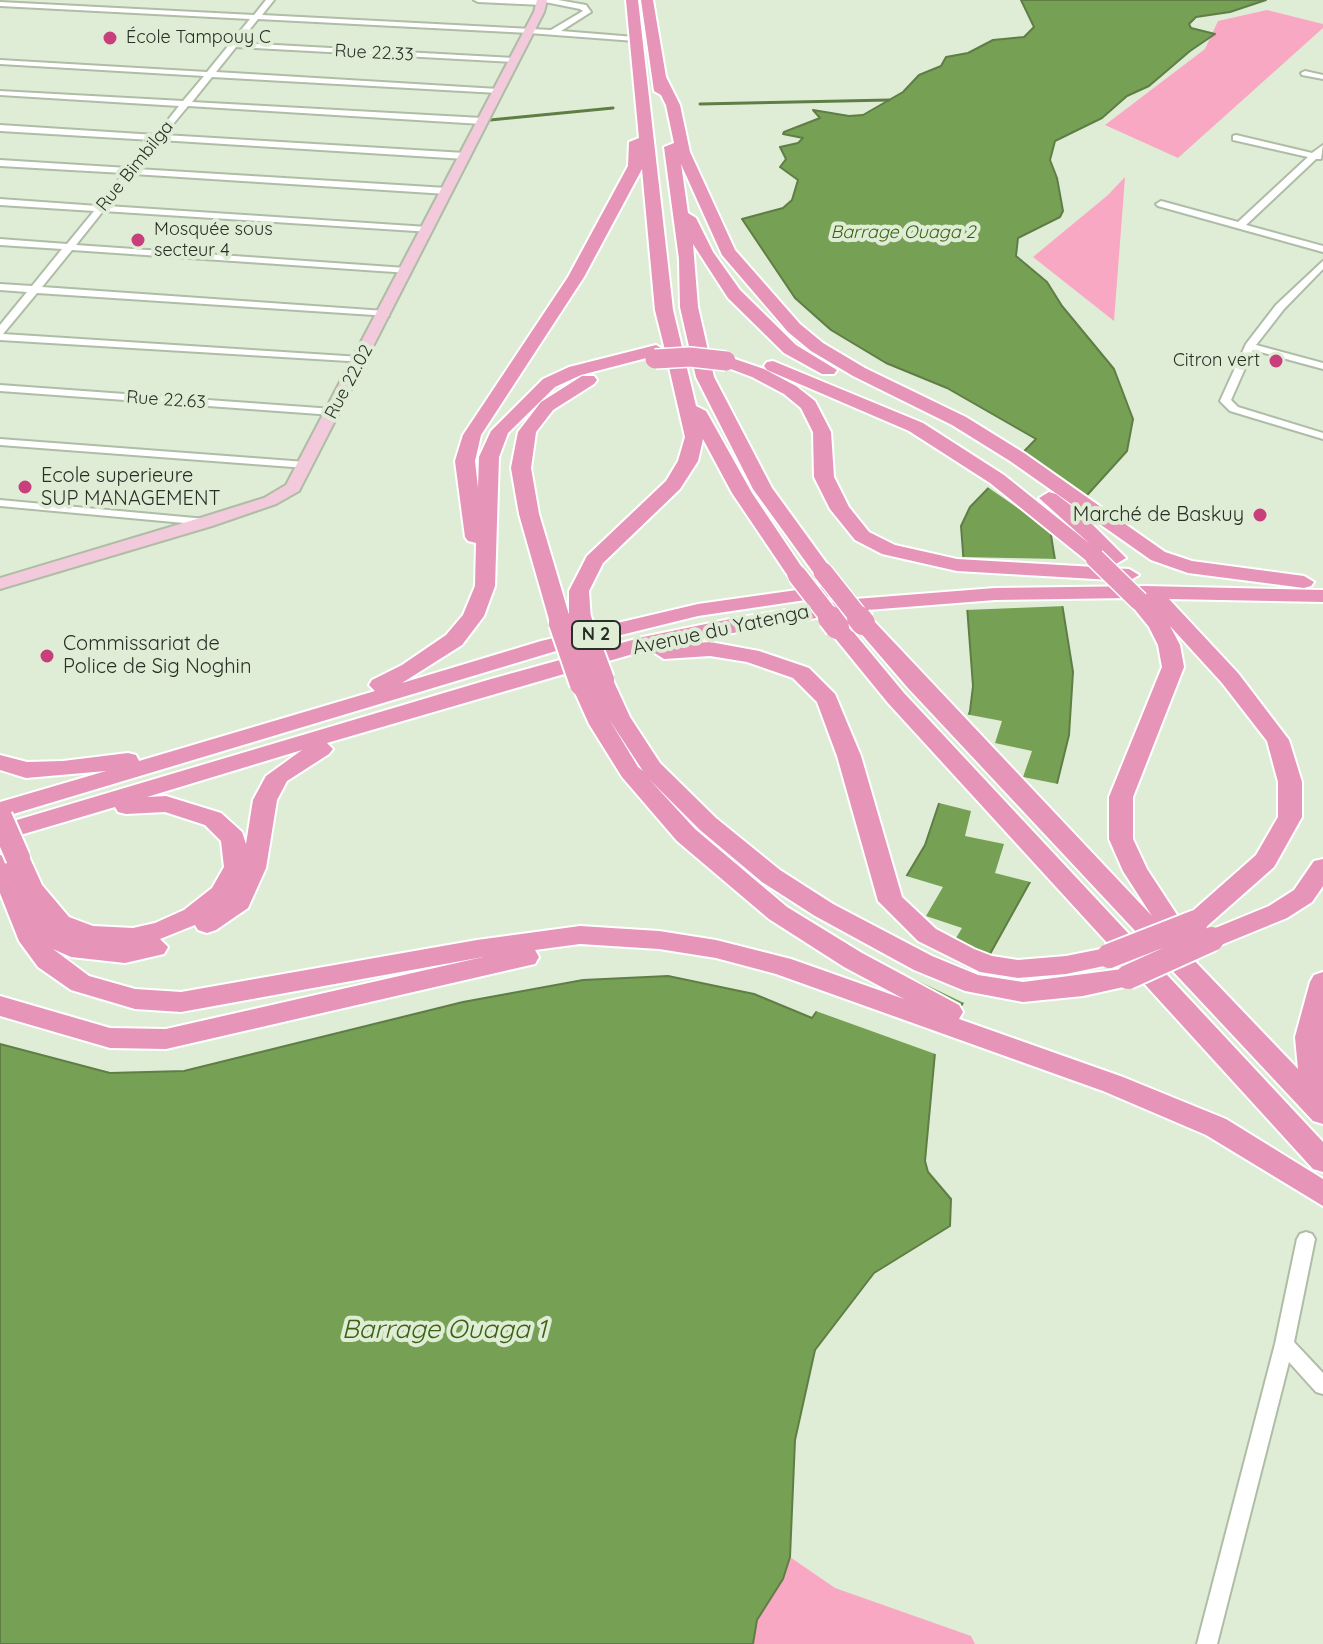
<!DOCTYPE html>
<meta charset="utf-8">
<style>
body{margin:0}
canvas{display:block;background:#dfedd6}
</style>
<canvas width="1323" height="1644"></canvas>
<script>
const ctx = document.querySelector('canvas').getContext('2d');
ctx.lineJoin = 'round';
function fill(path, color) { ctx.fillStyle = color; ctx.fill(path, 'evenodd'); }
const shape = rows => new Path2D(rows.map(r => 'M' + r).join(''));
function stroke(path, color, width, dash) { ctx.strokeStyle = color; ctx.lineWidth = width; ctx.lineCap = dash ? 'butt' : 'round'; ctx.setLineDash(dash || []); ctx.stroke(path); }
function drawText(font, color, halo, rows, align = 'center') {
  ctx.font = font + ' Quicksand,sans-serif'; ctx.lineWidth = 8; ctx.setLineDash([]); ctx.textBaseline = 'middle'; ctx.strokeStyle = halo; ctx.fillStyle = color; for (const [text, x, y, turn = 0] of rows) {
    ctx.save(); ctx.translate(x, y); ctx.rotate((+turn || 0) * Math.PI / 180); ctx.textAlign = isNaN(turn) ? turn : align; if (halo) ctx.strokeText(text, 0, 0); ctx.fillText(text, 0, 0); ctx.restore();
  }
}
const green = shape([
 [1267,10,1323,24,1323,28,1178,158,1105,125,1205,49,1218,21],
 [1125,177,1114,321,1033,257,1108,195],
 [790,1557,835,1588,971,1636,975,1644,753,1644,757,1620,783,1579]
]);
const water = shape([
 [1021,0,1266,0,1230,12,1196,17,1189,24,1191,28,1215,34,1190,51,1149,86,1127,96,1102,118,1055,141,1050,160,1057,178,1063,211,1060,217,1018,238,1016,256,1047,282,1062,306,1114,369,1133,419,1127,451,1051,535,1073,672,1069,735,1035,873,935,1053,925,1161,928,1172,951,1199,950,1226,874,1273,815,1350,795,1440,790,1557,783,1579,757,1620,753,1644,0,1644,0,1044,110,1073,184,1071,463,1002,583,980,668,976,754,994,812,1018,881,919,925,845,970,711,973,686,961,526,970,507,1036,439,947,388,886,363,831,330,795,298,742,219,783,208,792,200,798,180,780,167,786,159,780,147,798,143,803,138,783,134,784,132,820,118,813,110,849,116,863,115,903,92,919,75,941,66,946,57,968,53,993,40,1024,37,1034,27,1021,0]
]);
const pier = shape([
 [1020,451,1090,498,1057,535,986,486],
 [960,557,1059,559,1066,606,965,610],
 [965,714,1002,721,995,743,1032,751,1023,777,1063,785,1034,883,995,873,1004,844,965,836,971,811,935,802],
 [903,875,943,887,926,916,962,928,953,943,992,958,966,1004,856,951],
 [854,954,962,1012,938,1055,813,1010]
]);
const stream = shape([
 [700,104,889,100],
 [490,120,613,108]
]);
const street = shape([
 [266,0,274,0,262,15,551,30,583,11,580,9,545,2,542,5,478,2,474,0,558,0,586,5,591,12,561,31,635,37,639,39,635,41,529,33,258,19,239,43,514,58,518,60,514,62,236,47,216,72,498,89,502,91,498,93,212,77,192,102,482,118,486,121,482,124,188,106,164,135,465,153,469,156,465,159,160,140,137,169,447,188,452,191,447,194,133,174,107,206,428,227,431,228,431,232,103,211,76,245,406,268,411,271,409,273,72,250,42,287,385,311,389,312,389,316,37,293,3,334,361,357,365,358,365,362,0,340,0,325,27,292,0,290,0,284,32,286,62,249,0,245,0,239,67,244,94,211,0,205,0,199,98,206,124,173,0,166,0,160,128,168,152,140,0,131,0,125,156,135,179,106,0,95,0,91,183,101,204,76,0,64,0,60,207,72,250,19,0,6,0,2,254,15,266,0],
 [1305,71,1323,75,1323,79,1302,75,1301,73,1305,71],
 [1236,135,1312,153,1323,145,1321,159,1316,159,1246,225,1323,246,1323,252,1158,206,1156,204,1161,201,1238,222,1308,157,1233,140,1233,136,1236,135],
 [1323,261,1323,269,1284,309,1256,345,1323,363,1323,369,1253,350,1231,400,1238,407,1323,433,1323,439,1230,411,1220,401,1246,344,1276,305,1323,261],
 [0,385,333,409,338,412,333,415,0,391,0,385],
 [0,439,306,462,312,465,306,468,0,445,0,439],
 [0,500,206,519,212,522,206,525,0,506,0,500],
 [1306,1232,1312,1234,1315,1239,1294,1342,1323,1373,1323,1394,1316,1392,1289,1362,1217,1644,1197,1644,1275,1344,1297,1239,1300,1234,1306,1232]
]);
const secondary = shape([
 [537,0,547,0,544,12,299,491,276,504,212,526,0,589,0,578,200,518,264,498,286,485,534,12,537,0]
]);
const primary = shape([
 [626,0,638,0,673,310,696,406,706,411,752,493,807,575,797,581,790,579,732,493,703,439,698,461,680,489,603,563,589,591,591,621,588,626,580,627,571,624,561,629,550,623,519,514,511,468,518,432,541,402,582,376,594,376,597,380,594,384,553,410,536,432,531,468,539,514,569,615,569,591,587,556,666,481,678,461,685,437,665,350,662,354,581,375,555,387,508,433,499,457,495,586,484,616,462,645,402,683,541,641,698,604,832,585,842,591,839,595,698,616,556,651,0,818,0,802,106,771,26,778,0,770,0,755,27,762,63,761,128,753,136,755,139,761,375,691,369,685,372,680,402,665,446,635,463,615,475,586,476,543,468,541,465,537,455,461,463,435,568,277,628,166,629,142,639,138,626,0],
 [642,169,655,310,665,350,656,345,569,367,543,379,491,431,479,457,478,488,475,461,481,435,584,277,642,169],
 [641,0,653,0,666,77,680,105,690,152,735,250,800,324,823,343,865,368,966,417,1024,453,1165,552,1192,561,1304,576,1314,582,1311,586,1304,588,1188,573,1151,560,1010,461,952,425,853,376,811,351,788,332,722,255,681,164,688,213,696,218,713,252,740,290,796,345,837,370,834,374,822,374,784,353,728,298,693,244,698,307,714,377,772,488,833,572,830,576,816,576,753,489,696,377,680,307,679,259,664,147,674,143,666,105,661,95,654,91,641,0],
 [726,356,764,369,796,386,815,401,831,432,834,477,849,507,869,532,895,545,957,559,1129,569,1139,575,1129,581,957,571,882,554,855,540,830,509,814,477,813,432,801,408,784,394,752,377,720,365,717,361,720,357,726,356],
 [773,361,923,423,1004,475,1090,544,1039,498,1049,492,1056,494,1081,513,1126,558,1116,564,1105,558,1095,564,1088,562,990,483,909,431,767,370,764,366,767,362,773,361],
 [1145,586,1323,590,1323,602,1169,599,1238,673,1289,740,1302,782,1302,817,1274,867,1205,928,1196,931,1187,928,1183,922,1187,916,1256,855,1278,817,1278,782,1267,741,1222,683,1170,626,1180,645,1184,667,1133,797,1133,839,1147,869,1198,947,1189,955,1298,1069,1295,1037,1310,982,1314,975,1323,972,1323,1124,1313,1121,908,688,852,623,855,618,871,618,1152,916,1123,871,1109,839,1109,797,1162,667,1158,645,1149,627,1128,601,1130,598,995,600,855,611,666,645,710,642,759,651,809,668,835,694,861,756,902,897,936,929,974,949,992,956,1018,960,1066,956,1111,947,888,703,826,627,837,621,845,622,904,693,1323,1142,1323,1172,1313,1169,1140,979,1137,984,1083,996,1023,1002,965,991,914,970,815,916,762,882,700,830,649,779,695,829,787,907,862,953,959,1005,963,1012,959,1019,1123,1077,1226,1119,1323,1179,1323,1206,1206,1135,1103,1091,776,974,716,958,659,949,580,944,535,950,539,957,535,964,526,966,166,1049,110,1048,0,1016,0,996,110,1028,166,1029,483,957,181,1012,135,1009,71,990,38,967,19,941,0,893,0,855,7,856,18,850,27,852,42,885,69,917,93,926,133,928,155,923,184,910,212,888,224,867,221,841,205,825,165,812,126,814,118,812,115,807,0,841,0,825,491,679,643,637,730,619,855,599,995,588,1145,586],
 [657,647,653,652,664,659,710,656,747,662,793,678,817,702,837,756,878,901,918,941,980,972,1018,978,1066,974,1109,965,1118,963,1121,958,1130,968,1023,982,978,975,932,956,833,904,780,870,716,818,660,763,630,717,613,680,602,673,594,675,592,683,582,677,574,679,571,684,589,724,622,777,677,841,769,919,844,967,904,999,791,959,716,940,659,931,580,926,477,940,181,992,135,989,89,976,53,949,71,957,125,963,164,954,168,947,160,939,195,925,198,930,207,933,216,930,248,908,266,868,277,800,287,781,329,754,333,749,327,743,657,647],
 [609,719,643,771,638,767,609,719],
 [302,750,266,776,253,800,246,844,242,832,221,813,166,796,147,797,302,750],
 [1323,859,1323,886,1312,902,1287,918,1221,945,1212,948,1203,945,1199,939,1203,933,1269,906,1294,890,1314,861,1323,859]
]);
const primaryBridgeFar1 = shape([
 [655,359,690,357,726,361],
 [1095,558,1139,601],
 [823,572,861,620],
 [797,575,832,620]
]);
const primaryBridge = shape([
 [830,618,837,627],
 [859,618,863,623],
 [580,621,602,680],
 [561,623,582,684],
 [0,817,18,858],
 [1109,956,1196,922],
 [1128,977,1212,939]
]);
const markers = [
 [110,38,8,"#c83f7c"],
 [138,240,8,"#c83f7c"],
 [1276,361,8,"#c83f7c"],
 [25,487,8,"#c83f7c"],
 [1260,515,8,"#c83f7c"],
 [47,656,8,"#c83f7c"]
];
const farPoinames = [
 ["École Tampouy C",126,38],
 ["Mosquée sous",154,230],
 ["secteur 4",154,251],
 ["Citron vert",1260,361,"right"]
];
const farStreetnames = [
 ["Rue 22.33",374,53,3],
 ["Rue Bimbilga",135,166,-51],
 ["Rue 22.02",349,382,-62],
 ["Rue 22.63",166,400,4]
];
const farWaternames = [
 ["Barrage Ouaga 2",903,233]
];
const shields = [
 [596,635,48]
];
const shieldNames = [
 ["N 2",596,635]
];
const poiNames = [
 ["Ecole superieure",41,476],
 ["SUP MANAGEMENT",41,499],
 ["Marché de Baskuy",1244,515,"right"],
 ["Commissariat de",63,644],
 ["Police de Sig Noghin",63,667]
];
const streetNames = [
 ["Avenue du Yatenga",721,630,-12]
];
const nearWaternames = [
 ["Barrage Ouaga 1",444,1330]
];
fill(green, '#f9a8c4');
fill(water, '#76a054');
stroke(water, '#5f7e46', 2);
fill(pier, '#dfedd6');
stroke(stream, '#5f7e46', 3);
stroke(street, '#afbda6', 4);
stroke(secondary, '#afbda6', 4);
stroke(primary, '#fff', 4);
fill(street, '#fff');
fill(secondary, '#f3cadb');
fill(primary, '#e695b8');
stroke(primaryBridgeFar1, '#fff', 22, []);
stroke(primaryBridge, '#fff', 28, []);
stroke(primaryBridgeFar1, '#e695b8', 19);
stroke(primaryBridge, '#e695b8', 24);
for (const [x, y, r, color] of markers) { const dot = new Path2D(); dot.arc(x, y, r, 0, 2 * Math.PI); ctx.fillStyle = color; ctx.fill(dot); stroke(dot, '#dfedd6', 3); }
drawText('18px', '#292f26', '#dfedd6', farPoinames, 'left');
drawText('18px', '#292f26', '#dfedd6', farStreetnames);
drawText('italic 18px', '#3b6211', '#dfedd6', farWaternames);
for (const [x, y, w] of shields) { const box = new Path2D(); box.roundRect(x - w / 2, y - 14, w, 28, 6); ctx.fillStyle = '#dfedd6'; ctx.fill(box); stroke(box, '#292f26', 2); }
drawText('bold 18px', '#292f26', null, shieldNames);
drawText('20px', '#292f26', '#dfedd6', poiNames, 'left');
drawText('20px', '#292f26', '#dfedd6', streetNames);
drawText('italic 26px', '#3b6211', '#dfedd6', nearWaternames);
</script>
